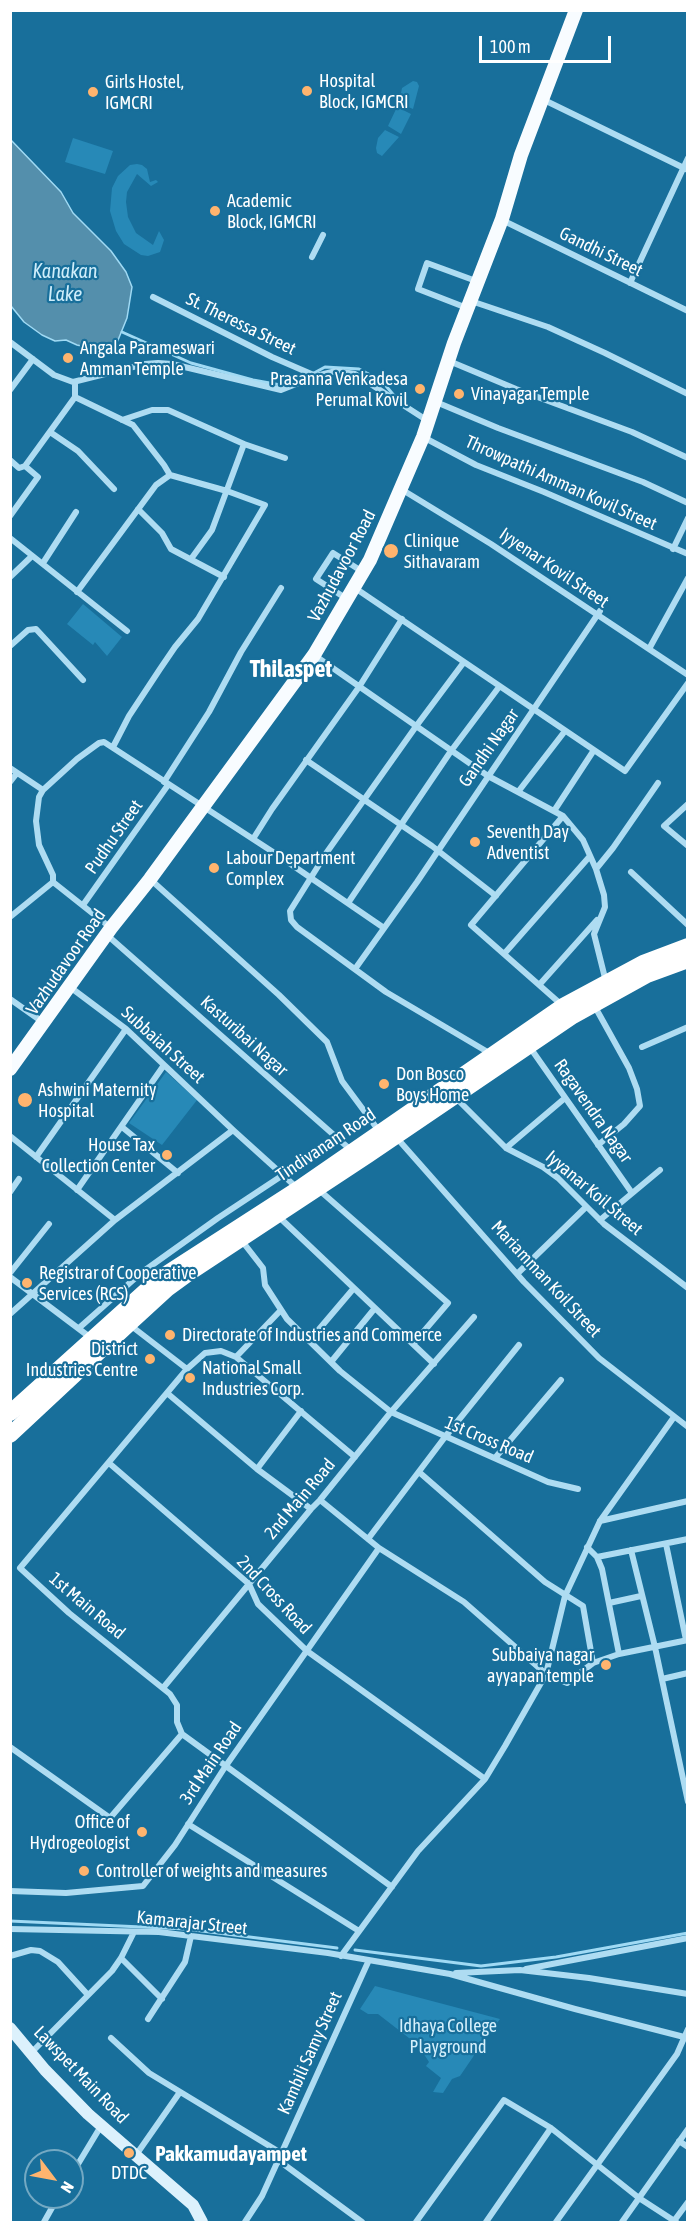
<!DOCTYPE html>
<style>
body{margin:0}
#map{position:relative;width:698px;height:2233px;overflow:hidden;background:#186f9b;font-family:"Asap Condensed",sans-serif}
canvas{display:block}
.frame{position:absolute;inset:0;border:12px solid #fff;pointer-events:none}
.north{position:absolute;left:24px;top:2149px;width:60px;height:60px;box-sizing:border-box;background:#186f9b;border:2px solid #74a9c3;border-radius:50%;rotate:122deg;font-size:16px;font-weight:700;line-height:24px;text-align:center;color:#fff}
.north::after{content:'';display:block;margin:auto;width:21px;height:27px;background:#ffb46e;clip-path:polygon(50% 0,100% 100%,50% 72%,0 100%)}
.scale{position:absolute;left:479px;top:36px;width:132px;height:27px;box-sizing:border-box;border:3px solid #fff;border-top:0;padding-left:8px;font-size:18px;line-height:21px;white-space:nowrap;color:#fff;-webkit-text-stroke:4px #186f9b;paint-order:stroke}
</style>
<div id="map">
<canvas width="698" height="2233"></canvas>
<div class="frame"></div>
<div class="north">N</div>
<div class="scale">100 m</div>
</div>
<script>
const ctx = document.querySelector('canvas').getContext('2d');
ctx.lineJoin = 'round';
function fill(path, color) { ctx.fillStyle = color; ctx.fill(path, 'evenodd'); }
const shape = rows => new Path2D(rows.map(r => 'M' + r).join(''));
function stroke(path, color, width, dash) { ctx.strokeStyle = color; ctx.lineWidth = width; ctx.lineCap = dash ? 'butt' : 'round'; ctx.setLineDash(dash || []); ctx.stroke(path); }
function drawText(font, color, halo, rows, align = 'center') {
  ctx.font = font + ' "Asap Condensed",sans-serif'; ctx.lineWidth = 4.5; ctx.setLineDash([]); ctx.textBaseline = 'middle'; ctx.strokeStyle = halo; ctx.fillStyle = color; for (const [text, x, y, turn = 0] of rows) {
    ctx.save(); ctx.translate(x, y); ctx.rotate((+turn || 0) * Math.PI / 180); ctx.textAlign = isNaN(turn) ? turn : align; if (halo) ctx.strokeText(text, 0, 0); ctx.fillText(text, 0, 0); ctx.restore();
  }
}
const green = shape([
 [413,81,417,82,419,86,413,109,399,103,402,88],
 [397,107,411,114,401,134,388,126],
 [385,130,399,137,382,156,377,153,376,148,378,138],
 [73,138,113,151,105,174,65,162],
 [137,164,142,165,147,169,150,182,156,180,158,182,151,186,137,174,127,192,126,202,128,217,136,233,153,245,159,231,164,240,160,252,148,256,141,255,124,244,116,231,110,211,112,188,118,176,130,165],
 [83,604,122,637,107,656,95,642,93,645,67,624],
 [166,1072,197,1100,162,1145,129,1123],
 [375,1986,500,2019,485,2040,478,2045,473,2057,460,2076,452,2079,443,2093,433,2092,441,2078,426,2066,429,2062,418,2045,378,2014,368,2014,360,2009]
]);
const water = shape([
 [10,139,61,192,73,213,111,251,126,272,132,287,127,318,116,345,94,349,77,345,66,340,55,341,42,335,24,322,11,306,10,139]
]);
const stream = shape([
 [122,332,191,363,253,380,286,386],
 [303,379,325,367,359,369,382,381,396,398],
 [10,1921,186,1929,337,1948],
 [355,1950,481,1966,556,1957,688,1933]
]);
const street = shape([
 [542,99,688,170],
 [502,220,688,311],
 [312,257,323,235],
 [630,283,688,158],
 [153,297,272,357,316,376],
 [471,301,548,327,605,353,688,394],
 [467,308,418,289,427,263,476,281],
 [10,342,54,375,73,382,145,364,158,363,172,364,281,390,316,376,336,371,355,374,428,421],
 [449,361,516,389,632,432,688,458],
 [10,390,33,359],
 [75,397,133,425,164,465,170,475,227,491,265,505,198,619,175,647,160,669,129,716,113,747],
 [436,402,498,428,643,482,688,503],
 [122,420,152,410,168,410,244,444],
 [50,432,78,451,114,489],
 [423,437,476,465,544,492,688,554],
 [10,460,19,468,25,466,38,477,10,516],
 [25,466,75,397,75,382],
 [401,489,491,544,688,675],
 [138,509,162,533,171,549,224,577],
 [10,538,127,631],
 [673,549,688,518],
 [191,559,212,530,244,444,285,458],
 [43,563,76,512],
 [10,577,32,556],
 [355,588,625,771,688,683],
 [77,592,156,485,170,475],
 [347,599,316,579,333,553,363,572],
 [10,646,28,630,36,629,83,680],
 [649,649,688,578],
 [314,655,488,776,563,816,583,840,596,869,604,895,605,907,594,934,606,982],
 [464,662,417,725,327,852,290,911,291,920,297,927,386,992,491,1054],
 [306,760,432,846,496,896],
 [10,768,43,790],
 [10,782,17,773],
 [164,782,209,712,241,652,281,588],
 [518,792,565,731],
 [688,804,664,826,688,846],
 [554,811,594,750],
 [253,839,272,809,359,687,402,619],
 [596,869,613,848,658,783],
 [631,872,688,925],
 [151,880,279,995,327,1042,342,1081,379,1131],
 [348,903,451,751,499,687],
 [83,905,168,785],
 [10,917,53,882],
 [111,928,53,882,53,875,39,845,36,821,39,797,43,790,77,759,99,743,104,742,276,854,384,928],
 [107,935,352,1151],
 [504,954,590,856],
 [355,969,417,882,600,611],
 [540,984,597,920],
 [70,987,126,1029,233,1130],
 [10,999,44,1023],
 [594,1005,629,1068,637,1089,640,1106,624,1124,598,1145],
 [563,1006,471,925,563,816],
 [529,1046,632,1193],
 [642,1047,688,1027],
 [455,1097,506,1148,543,1167,558,1178,604,1224,688,1288],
 [122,1127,178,1173],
 [10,1136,115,1220],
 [396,1137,524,1282,599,1358,688,1427],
 [506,1148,565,1098],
 [36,1157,126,1029],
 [318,1189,448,1303,413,1344],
 [77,1190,164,1065],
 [10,1192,19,1179],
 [278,1216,434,1364],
 [600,1220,660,1170],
 [242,1241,263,1268,265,1285,287,1319,340,1371,391,1412,548,1482,578,1489],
 [10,1273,49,1224],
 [517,1274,586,1207],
 [10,1277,91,1338],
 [10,1314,115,1220,233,1130,295,1186,296,1185],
 [130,1325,187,1369,20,1568,69,1613,170,1694,177,1705,177,1722,182,1734,392,1887],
 [79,1328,141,1273,218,1218,283,1175],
 [309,1341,354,1288],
 [236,1357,280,1311],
 [331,1362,375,1308],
 [187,1369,205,1353,221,1351,236,1357,355,1457],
 [167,1393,257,1469,311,1509],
 [495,1458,561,1380],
 [109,1463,249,1584,258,1604,307,1651,485,1779],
 [257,1469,301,1411],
 [419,1472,545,1582,583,1606,593,1663],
 [320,1500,379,1548,464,1602,546,1674,567,1683,593,1663,619,1654,688,1640],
 [600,1521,688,1501],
 [368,1539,445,1437,519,1345],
 [666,1544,686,1640],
 [587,1547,597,1557,602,1569,619,1654],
 [631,1550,655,1647,688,1802],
 [597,1557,688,1539],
 [609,1603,641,1596],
 [662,1679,688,1673],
 [163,1688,311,1509,320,1500,391,1412,474,1317],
 [10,1747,110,1818,182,1734],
 [188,1824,359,1931],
 [10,1891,66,1893,143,1886,175,1845,225,1767,379,1548],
 [10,1929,159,1932,328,1953,450,1974,575,2009,688,2038],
 [10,1956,31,1950,40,1951,58,1962,88,1995],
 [341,1956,418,1851,485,1779,505,1746,546,1674,565,1596,600,1521,674,1417],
 [121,1958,162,1999],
 [526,1969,688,1938],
 [456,1973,520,1970,589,1978,688,1994],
 [148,2019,185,1962,191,1936],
 [111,2038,149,2073,281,2153],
 [31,2053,112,1971,121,1958,134,1932],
 [679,2141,688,2147],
 [136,2155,180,2092],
 [278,2160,362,2222],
 [72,2174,101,2126],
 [674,2221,688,2202],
 [44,2222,58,2197],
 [245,2222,262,2196,369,1960],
 [416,2222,504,2100,551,2128,639,2198,676,2222],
 [486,2222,551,2128],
 [556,2222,677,2054,688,2029],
 [622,2222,688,2129]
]);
const secondary = shape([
 [10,2028,45,2070,88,2114,193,2205,202,2222]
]);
const primary = shape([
 [10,1069,111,928,150,879,314,655,370,560,423,437,454,343,502,219,521,155,576,10]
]);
const highway = shape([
 [10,1413,160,1278,298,1189,563,1006,643,963,688,946],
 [10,1435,129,1324,167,1289,189,1273,368,1155,573,1016,647,975,688,960]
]);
const markers = [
 [307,91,6,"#ffb46e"],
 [93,92,6,"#ffb46e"],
 [215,211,6,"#ffb46e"],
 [68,358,6,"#ffb46e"],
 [420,389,6,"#ffb46e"],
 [459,394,6,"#ffb46e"],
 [391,551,8,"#ffb46e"],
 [475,842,6,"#ffb46e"],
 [214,868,6,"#ffb46e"],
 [384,1084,6,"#ffb46e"],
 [25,1100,8,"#ffb46e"],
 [167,1155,6,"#ffb46e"],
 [27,1283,6,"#ffb46e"],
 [170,1335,6,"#ffb46e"],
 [150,1359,6,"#ffb46e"],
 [190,1378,6,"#ffb46e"],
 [606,1665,6,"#ffb46e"],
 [142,1832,6,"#ffb46e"],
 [84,1871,6,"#ffb46e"],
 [129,2153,6,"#ffb46e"]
];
const poiNames = [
 ["Hospital",319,81],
 ["Block, IGMCRI",319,102],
 ["Girls Hostel,",105,82],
 ["IGMCRI",105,103],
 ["Academic",227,201],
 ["Block, IGMCRI",227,222],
 ["Angala Parameswari",80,348],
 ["Amman Temple",80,369],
 ["Prasanna Venkadesa",408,379,"right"],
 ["Perumal Kovil",408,400,"right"],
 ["Vinayagar Temple",471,394],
 ["Clinique",404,541],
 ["Sithavaram",404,562],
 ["Seventh Day",487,832],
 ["Adventist",487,853],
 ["Labour Department",226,858],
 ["Complex",226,879],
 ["Don Bosco",396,1074],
 ["Boys Home",396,1095],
 ["Ashwini Maternity",38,1090],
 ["Hospital",38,1111],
 ["House Tax",155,1145,"right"],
 ["Collection Center",155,1166,"right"],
 ["Registrar of Cooperative",39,1273],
 ["Services (RCS)",39,1294],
 ["Directorate of Industries and Commerce",182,1335],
 ["District",138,1349,"right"],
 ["Industries Centre",138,1370,"right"],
 ["National Small",202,1368],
 ["Industries Corp.",202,1389],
 ["Subbaiya nagar",594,1655,"right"],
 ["ayyapan temple",594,1676,"right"],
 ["Office of",130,1822,"right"],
 ["Hydrogeologist",130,1843,"right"],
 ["Controller of weights and measures",96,1871],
 ["DTDC",129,2173,"center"]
];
const streetNames = [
 ["Gandhi Street",601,252,26],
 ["St. Theressa Street",241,324,26],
 ["Throwpathi Amman Kovil Street",561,483,24],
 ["Vazhudavoor Road",342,566,-62],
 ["Iyyenar Kovil Street",554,568,34],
 ["Gandhi Nagar",489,748,-55],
 ["Pudhu Street",114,837,-55],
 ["Vazhudavoor Road",66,962,-55],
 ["Kasturibai Nagar",244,1036,42],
 ["Subbaiah Street",163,1045,42],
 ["Ragavendra Nagar",593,1111,55],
 ["Tindivanam Road",326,1145,-34],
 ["Iyyanar Koil Street",594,1193,40],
 ["Mariamman Koil Street",546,1279,47],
 ["1st Cross Road",489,1440,23],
 ["2nd Main Road",300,1499,-50],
 ["2nd Cross Road",274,1595,47],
 ["1st Main Road",87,1606,40],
 ["3rd Main Road",211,1763,-56],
 ["Kamarajar Street",192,1923,6],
 ["Kambili Samy Street",310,2053,-66],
 ["Lawspet Main Road",81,2075,46]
];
const parkNames = [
 ["Idhaya College",448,2026],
 ["Playground",448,2047]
];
const waterNames = [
 ["Kanakan",65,272],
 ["Lake",65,295]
];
const quarterNames = [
 ["Pakkamudayampet",231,2154]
];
const districtNames = [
 ["Thilaspet",291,669]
];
fill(green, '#2789b7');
fill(water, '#548fac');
stroke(water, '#a0daf4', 1.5);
stroke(stream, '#a0daf4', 3);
stroke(street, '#aedcf2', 6);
stroke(secondary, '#dcf1fc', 12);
stroke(primary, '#f8fcff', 14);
stroke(highway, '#fff', 16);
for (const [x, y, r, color] of markers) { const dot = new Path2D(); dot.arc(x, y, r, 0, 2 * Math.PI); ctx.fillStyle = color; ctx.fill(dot); stroke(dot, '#186f9b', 2); }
drawText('18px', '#fff', '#186f9b', poiNames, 'left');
drawText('18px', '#fff', '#186f9b', streetNames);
drawText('18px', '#d5f0fc', '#186f9b', parkNames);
drawText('italic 20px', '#cfedfa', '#186f9b', waterNames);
drawText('bold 21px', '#fff', '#186f9b', quarterNames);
drawText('bold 24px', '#fff', '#186f9b', districtNames);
</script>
